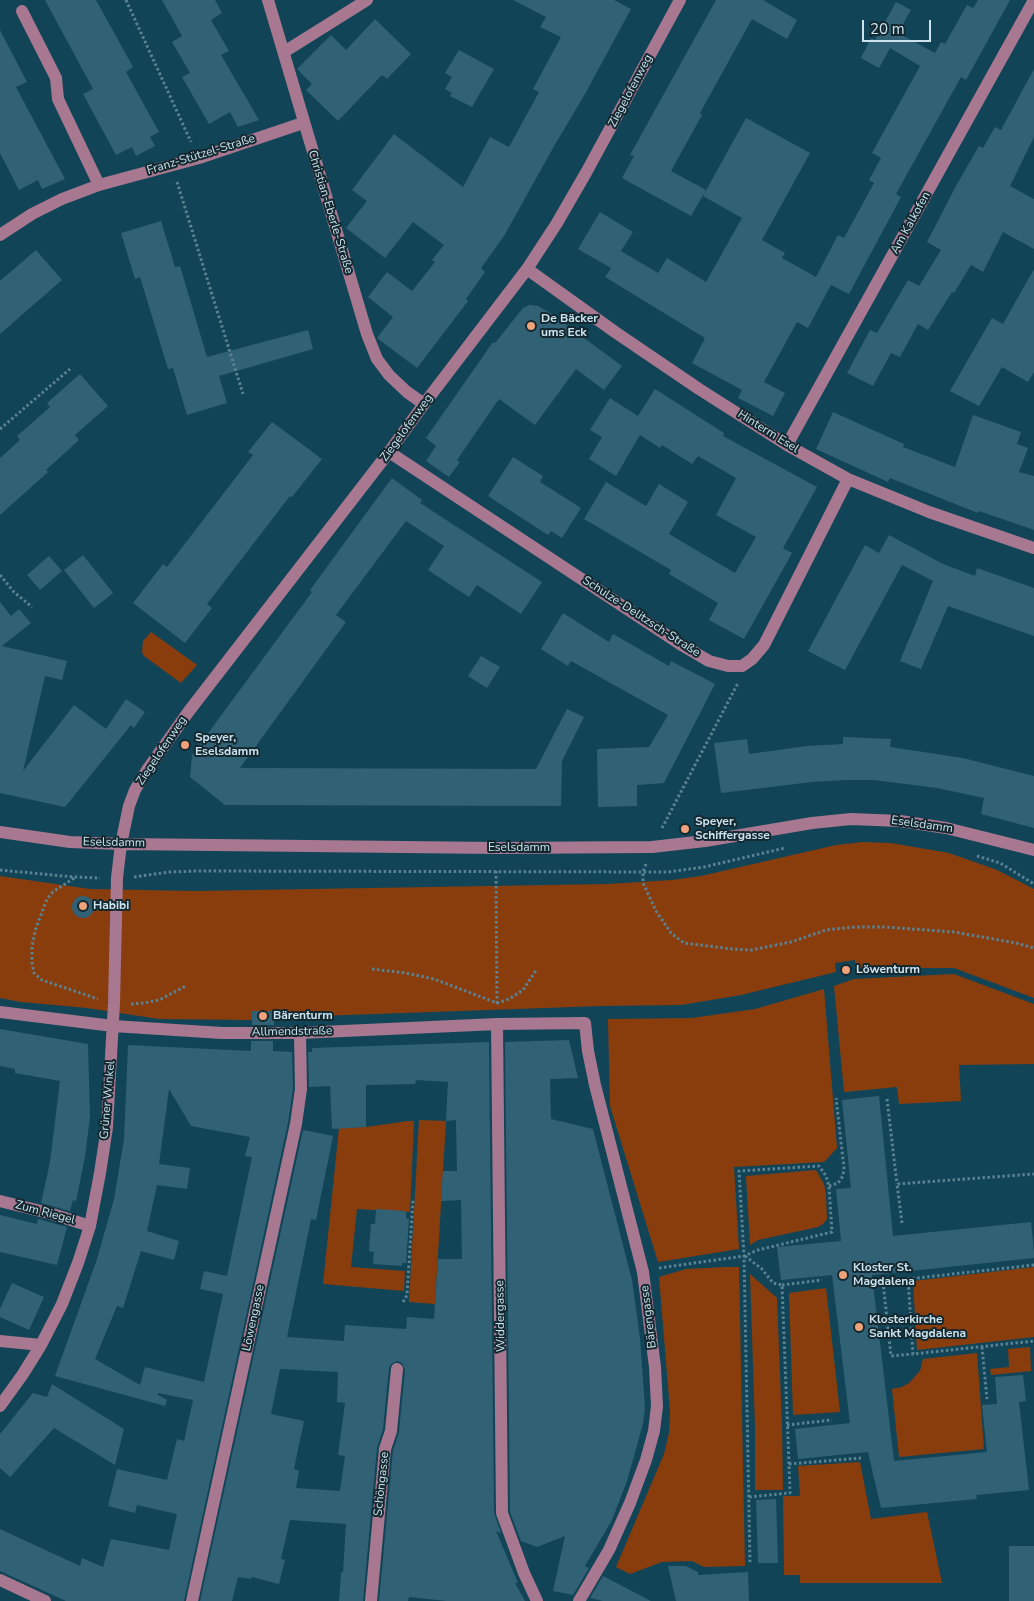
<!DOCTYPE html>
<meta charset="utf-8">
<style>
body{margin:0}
#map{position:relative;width:1034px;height:1601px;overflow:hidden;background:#124457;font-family:"Nunito Sans",sans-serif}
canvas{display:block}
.scale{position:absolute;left:862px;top:20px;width:69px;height:22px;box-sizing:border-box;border:2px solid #cbe3ef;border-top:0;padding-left:6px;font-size:15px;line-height:18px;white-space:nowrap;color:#cbe3ef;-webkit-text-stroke:4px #142830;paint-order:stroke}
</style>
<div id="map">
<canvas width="1034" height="1601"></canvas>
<div class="scale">20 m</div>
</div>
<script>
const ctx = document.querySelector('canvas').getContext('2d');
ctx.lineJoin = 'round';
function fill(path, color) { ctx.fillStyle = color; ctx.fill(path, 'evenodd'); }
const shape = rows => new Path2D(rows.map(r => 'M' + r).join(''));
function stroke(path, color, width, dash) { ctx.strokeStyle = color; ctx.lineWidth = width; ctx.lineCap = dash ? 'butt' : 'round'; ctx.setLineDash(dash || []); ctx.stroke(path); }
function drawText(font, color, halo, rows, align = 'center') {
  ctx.font = font + ' "Nunito Sans",sans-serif'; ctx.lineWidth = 4; ctx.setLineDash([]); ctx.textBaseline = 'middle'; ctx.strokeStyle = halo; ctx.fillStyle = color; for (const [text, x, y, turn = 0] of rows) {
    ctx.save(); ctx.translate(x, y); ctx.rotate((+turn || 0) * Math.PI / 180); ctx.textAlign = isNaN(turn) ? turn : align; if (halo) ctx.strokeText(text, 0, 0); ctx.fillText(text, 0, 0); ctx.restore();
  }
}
const green = shape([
 [151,632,197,665,181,683,144,656,142,652,143,641],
 [863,842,891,843,949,853,997,870,1034,889,1034,998,954,968,856,968,855,960,835,963,836,972,741,995,681,1005,601,1006,318,1016,274,1021,274,1011,253,1011,252,1020,159,1019,87,1008,21,1002,0,998,0,876,90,889,195,891,607,884,672,880,701,876,836,845],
 [954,974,1034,1004,1034,1064,959,1065,961,1101,899,1104,897,1087,844,1092,834,986,854,979],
 [824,989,837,1148,824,1162,734,1167,739,1249,658,1262,610,1106,608,1019,692,1018,755,1009],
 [419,1120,446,1121,435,1304,409,1302],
 [408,1121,414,1121,410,1212,357,1209,351,1267,405,1271,404,1291,323,1284,339,1128,366,1127],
 [816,1170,824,1184,826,1194,827,1219,823,1224,818,1227,758,1240,750,1245,746,1176],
 [725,1267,739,1267,745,1566,704,1567,692,1561,662,1562,630,1574,616,1567,664,1454,669,1433,670,1410,659,1277,686,1269],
 [1034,1267,1034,1337,917,1350,913,1281],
 [750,1274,777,1298,782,1427,783,1490,755,1490,755,1427],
 [826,1288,840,1412,793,1415,789,1293],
 [1030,1347,1031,1371,991,1375,990,1369,1009,1367,1008,1349],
 [977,1353,984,1449,899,1457,892,1389,902,1387,909,1383,920,1371,923,1359],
 [860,1462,871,1519,927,1512,942,1583,800,1583,800,1575,784,1575,783,1496,800,1496,798,1466]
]);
const building = shape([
 [45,0,96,0,133,67,126,72,159,132,150,137,155,146,136,156,132,147,116,155,83,94,93,89],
 [162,0,215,0,222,13,211,20,229,51,221,55,259,120,238,127,230,112,209,124,182,77,190,73,172,42,182,36],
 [513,0,614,0,631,9,585,94,553,148,504,236,481,268,485,272,466,299,468,301,417,368,377,338,393,317,368,297,387,272,412,291,435,262,432,260,444,245,413,222,385,258,346,228,367,201,352,190,394,134,463,187,490,137,509,147,539,92,533,89,561,37,540,27,546,17],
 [716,0,763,0,797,20,787,39,752,19,700,113,702,115,671,171,706,190,691,216,622,178,634,156,630,155],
 [978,0,1010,0,966,80,961,77,896,194,901,197,849,294,831,285,808,328,797,322,764,382,785,393,773,416,738,398,742,390,692,363,705,338,605,277,611,268,578,249,600,212,633,232,621,251,658,273,667,258,706,282,742,218,703,196,746,118,810,153,762,240,785,253,782,258,816,277,838,235,844,238,874,183,869,180,881,158,872,153,920,66,890,48,879,68,861,58,871,38,875,40,896,2,911,10,898,33,935,53,941,42,945,44,967,5,973,8],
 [375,19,411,54,387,79,382,75,338,121,306,90,312,84,297,69,331,35,346,50],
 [0,30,27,82,16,87,65,179,42,189,38,180,19,190,0,153],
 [459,50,494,69,472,107,450,96,452,93,445,89,452,77,445,73],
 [1034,69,1034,137,1010,186,1034,199,1034,249,1003,232,983,272,971,265,954,293,952,292,928,330,918,324,900,357,891,353,873,386,847,373,870,330,877,333,908,280,919,286,941,250,927,242,957,184,979,146,983,148,995,127,1001,130],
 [161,221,175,267,180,266,207,357,308,330,313,349,219,376,227,403,187,415,173,368,168,369,140,277,135,279,121,233],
 [36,250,62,280,0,334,0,281],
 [1034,269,1034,372,1028,382,1002,367,979,406,950,391,992,318,1003,324],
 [529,305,538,306,550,313,622,366,604,390,576,369,535,425,499,399,457,460,460,462,449,477,426,461,436,446,426,438,493,342,495,343,523,308],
 [80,374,108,406,75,435,79,440,46,470,48,472,0,515,0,458,20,440,17,436,50,407,47,403],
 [655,389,724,433,723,436,817,487,783,548,792,553,744,639,709,620,718,603,669,574,671,570,584,519,606,482,646,506,659,484,688,502,669,534,735,573,756,537,716,515,736,478,698,456,692,464,662,445,660,448,640,435,616,476,589,459,602,437,590,430,610,398,638,416],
 [833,412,904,444,903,447,955,467,973,415,1021,432,1017,444,1028,448,1019,472,1034,476,1034,530,979,511,978,513,890,478,888,482,816,449],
 [272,422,322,459,292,497,290,496,207,604,212,608,185,643,133,603,163,564,167,567,253,455,248,452],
 [513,457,543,476,540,482,581,508,562,538,551,531,548,535,488,496],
 [392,478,422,500,420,503,542,582,521,614,477,585,469,597,428,570,444,546,406,521,336,615,346,622,240,768,536,769,567,709,584,717,562,761,561,806,225,805,190,777,192,755,312,592,310,590],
 [889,535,943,564,975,576,977,568,1034,588,1034,636,948,606,921,669,900,661,933,581,902,565,845,670,808,651,865,545,879,553],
 [83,555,113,593,94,608,64,570],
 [49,556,62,571,40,590,27,575],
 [0,602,11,616,19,609,31,623,2,646,67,661,62,680,45,676,23,771,74,705,106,729,126,699,145,712,134,728,131,725,65,807,0,793],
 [563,613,609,642,613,634,669,666,671,661,715,684,664,783,637,785,637,806,598,807,597,749,649,747,668,715,571,661,568,666,541,649],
 [481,656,500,667,487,688,468,676],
 [843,737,891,739,890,747,963,758,1034,776,1034,828,981,814,984,798,937,788,874,780,845,780,812,782,721,793,714,743,747,739,749,754,807,746,843,744],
 '72 907a11 11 0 1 1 22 0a11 11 0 1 1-22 0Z',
 [252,1011,274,1011,274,1025,252,1025],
 [0,1029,88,1044,90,1117,85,1157,76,1201,73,1200,70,1211,41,1203,50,1162,60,1081,15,1073,15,1069,0,1066],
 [569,1040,578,1078,550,1079,551,1119,593,1129,632,1280,640,1338,645,1407,643,1424,627,1481,612,1520,585,1566,589,1568,573,1595,553,1591,565,1536,537,1547,521,1541,510,1512,505,1042],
 [251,1041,273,1041,273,1051,292,1052,293,1088,288,1123,184,1601,66,1601,0,1571,0,1529,80,1566,82,1558,103,1567,111,1539,169,1550,177,1514,137,1505,135,1513,108,1506,117,1469,167,1480,177,1439,184,1441,193,1400,158,1393,158,1395,167,1400,165,1406,55,1376,97,1259,114,1199,124,1139,128,1045,251,1051],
 [169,1089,191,1126,250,1137,245,1156,252,1157,227,1276,204,1271,200,1289,223,1294,204,1382,145,1367,140,1385,95,1359,117,1306,123,1308,141,1251,174,1260,179,1241,147,1231,157,1185,187,1189,190,1168,159,1164],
 [489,1042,494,1513,501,1533,496,1531,518,1583,515,1583,525,1601,447,1601,409,1597,408,1601,379,1601,393,1451,399,1432,405,1370,402,1363,397,1361,391,1364,389,1368,383,1429,377,1448,363,1601,339,1601,341,1572,343,1573,346,1524,290,1520,281,1559,285,1560,279,1584,252,1577,251,1579,238,1577,232,1601,200,1601,303,1130,333,1136,316,1220,311,1219,287,1337,344,1341,345,1325,406,1329,407,1317,434,1319,438,1259,462,1259,461,1200,441,1201,443,1171,457,1171,456,1120,446,1121,448,1082,416,1080,415,1084,366,1085,366,1127,332,1129,330,1086,309,1087,308,1052,312,1052,312,1048],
 [280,1369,338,1372,337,1402,345,1403,338,1455,345,1456,340,1491,296,1488,299,1471,294,1469,304,1421,271,1414],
 [879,1096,893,1236,1031,1222,1034,1252,1034,1258,872,1275,894,1461,987,1452,982,1405,997,1404,995,1377,1023,1375,1026,1401,1019,1402,1029,1490,976,1495,977,1499,881,1508,868,1452,798,1459,795,1429,850,1423,832,1275,781,1280,777,1247,841,1241,836,1189,851,1188,842,1100],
 [376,1209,406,1211,406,1218,409,1219,406,1263,402,1263,402,1266,373,1264,374,1252,369,1251,371,1224,375,1224],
 [0,1215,37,1224,38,1219,67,1227,57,1265,0,1252],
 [12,1283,44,1297,29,1330,0,1317,0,1309],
 [52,1384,124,1429,115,1465,54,1428,10,1477,0,1468,0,1434,33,1393,47,1397],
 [776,1499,778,1563,758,1563,756,1500],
 [1009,1546,1034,1546,1034,1601,1009,1601],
 [668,1566,686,1566,698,1572,698,1575,748,1572,749,1601,676,1601],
 [603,1576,651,1601,603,1601,590,1598]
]);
const path = shape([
 [126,0,191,142],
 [177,182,243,394],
 [0,429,70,369],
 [0,575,14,592,32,607],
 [662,828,738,683],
 [977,856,1000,863,1034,884],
 [646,864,643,872,643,883,656,911,671,933,684,943,732,949,751,950,791,942,826,930,855,927,885,927,954,932,1016,943,1034,948],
 [0,870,74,877,100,878],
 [496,871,497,1005],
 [134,877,169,872,197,871,668,872,704,867,785,848],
 [74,878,53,892,47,899,35,931,32,947,32,963,34,973,42,980,98,999],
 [372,969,406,973,434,979,497,1003,509,999,523,990,537,969],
 [131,1004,144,1003,159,1000,186,986],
 [887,1099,897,1184],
 [829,1186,838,1183,843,1176,844,1168,836,1098],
 [902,1223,897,1184,1034,1174],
 [745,1256,762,1269,773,1283,782,1285,789,1464,790,1493,749,1497],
 [1034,1265,908,1279,913,1354,1034,1341],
 [659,1268,744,1256,758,1250,832,1232,829,1186,826,1176,819,1166,739,1171,744,1256,750,1562],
 [908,1279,883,1282,891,1356,913,1354],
 [782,1285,822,1280],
 [403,1302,407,1295,413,1200],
 [982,1347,987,1399],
 [787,1425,832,1420],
 [789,1464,861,1458]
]);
const minor = shape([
 [268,0,367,334,377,359,389,375,407,392,424,404],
 [22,11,56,78,58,99,99,185],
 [284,52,367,0],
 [0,235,32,214,62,199,99,185,199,158,303,123],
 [527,269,615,332,699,389,787,445,848,479,929,512,1034,548],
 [787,445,1034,0],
 [389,452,680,644,709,661,728,666,742,666,752,659,764,645,848,479],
 [0,832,70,842,121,844,496,848,652,847,705,841,812,823,851,819,900,821,946,828,1034,850],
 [0,1012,113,1026,222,1033,300,1033,497,1024,585,1023,588,1051,595,1085,643,1272,655,1367,657,1406,654,1431,646,1460,630,1503,609,1550,579,1601],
 [497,1024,502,1513,524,1573,537,1601],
 [0,1201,49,1213,90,1226],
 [0,1341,41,1345],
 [0,1406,23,1374,41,1345,62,1304,78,1263,90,1226,100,1173,107,1127,114,1003,117,878,121,844,129,806,135,790,147,770,189,711,389,452,424,404,527,269,557,223,587,171,680,0],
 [0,1580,45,1601],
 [192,1601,296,1124,301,1089,300,1033],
 [371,1601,385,1449,391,1431,397,1369]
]);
const markers = [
 [531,326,5,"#f0a27a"],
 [185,745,5,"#f0a27a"],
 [685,829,5,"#f0a27a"],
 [83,906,5,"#f0a27a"],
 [846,970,5,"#f0a27a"],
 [263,1016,5,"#f0a27a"],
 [843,1275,5,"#f0a27a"],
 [859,1327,5,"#f0a27a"]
];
const streetNames = [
 ["Ziegelofenweg",631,91,-62],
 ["Franz-Stützel-Straße",201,155,-17],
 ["Christian-Eberle-Straße",330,212,73],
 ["Am Kalkofen",911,223,-61],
 ["Ziegelofenweg",407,428,-54],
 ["Hinterm Esel",768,432,32],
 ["Schulze-Delitzsch-Straße",641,617,33],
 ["Ziegelofenweg",162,751,-56],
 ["Eselsdamm",922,825,8],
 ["Eselsdamm",114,843,1],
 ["Eselsdamm",519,848],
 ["Allmendstraße",292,1032,-1],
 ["Grüner Winkel",108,1100,-85],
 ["Zum Riegel",45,1213,15],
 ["Widdergasse",501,1316,-91],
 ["Bärengasse",649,1317,-97],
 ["Löwengasse",254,1318,-78],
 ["Schöngasse",382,1484,-84]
];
const poiNames = [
 ["De Bäcker",541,319],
 ["ums Eck",541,333],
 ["Speyer,",195,738],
 ["Eselsdamm",195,752],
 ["Speyer,",695,822],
 ["Schiffergasse",695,836],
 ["Habibi",93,906],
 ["Löwenturm",856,970],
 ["Bärenturm",273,1016],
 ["Kloster St.",853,1268],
 ["Magdalena",853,1282],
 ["Klosterkirche",869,1320],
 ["Sankt Magdalena",869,1334]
];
fill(green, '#893d0d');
fill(building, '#316175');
stroke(path, '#5a8292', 3, [2.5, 2.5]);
stroke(minor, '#a87890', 12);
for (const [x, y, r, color] of markers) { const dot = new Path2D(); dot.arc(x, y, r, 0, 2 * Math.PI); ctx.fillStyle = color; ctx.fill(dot); stroke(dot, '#142830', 2); }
drawText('12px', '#cbe3ef', '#142830', streetNames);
drawText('bold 12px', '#cbe3ef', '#142830', poiNames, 'left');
</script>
